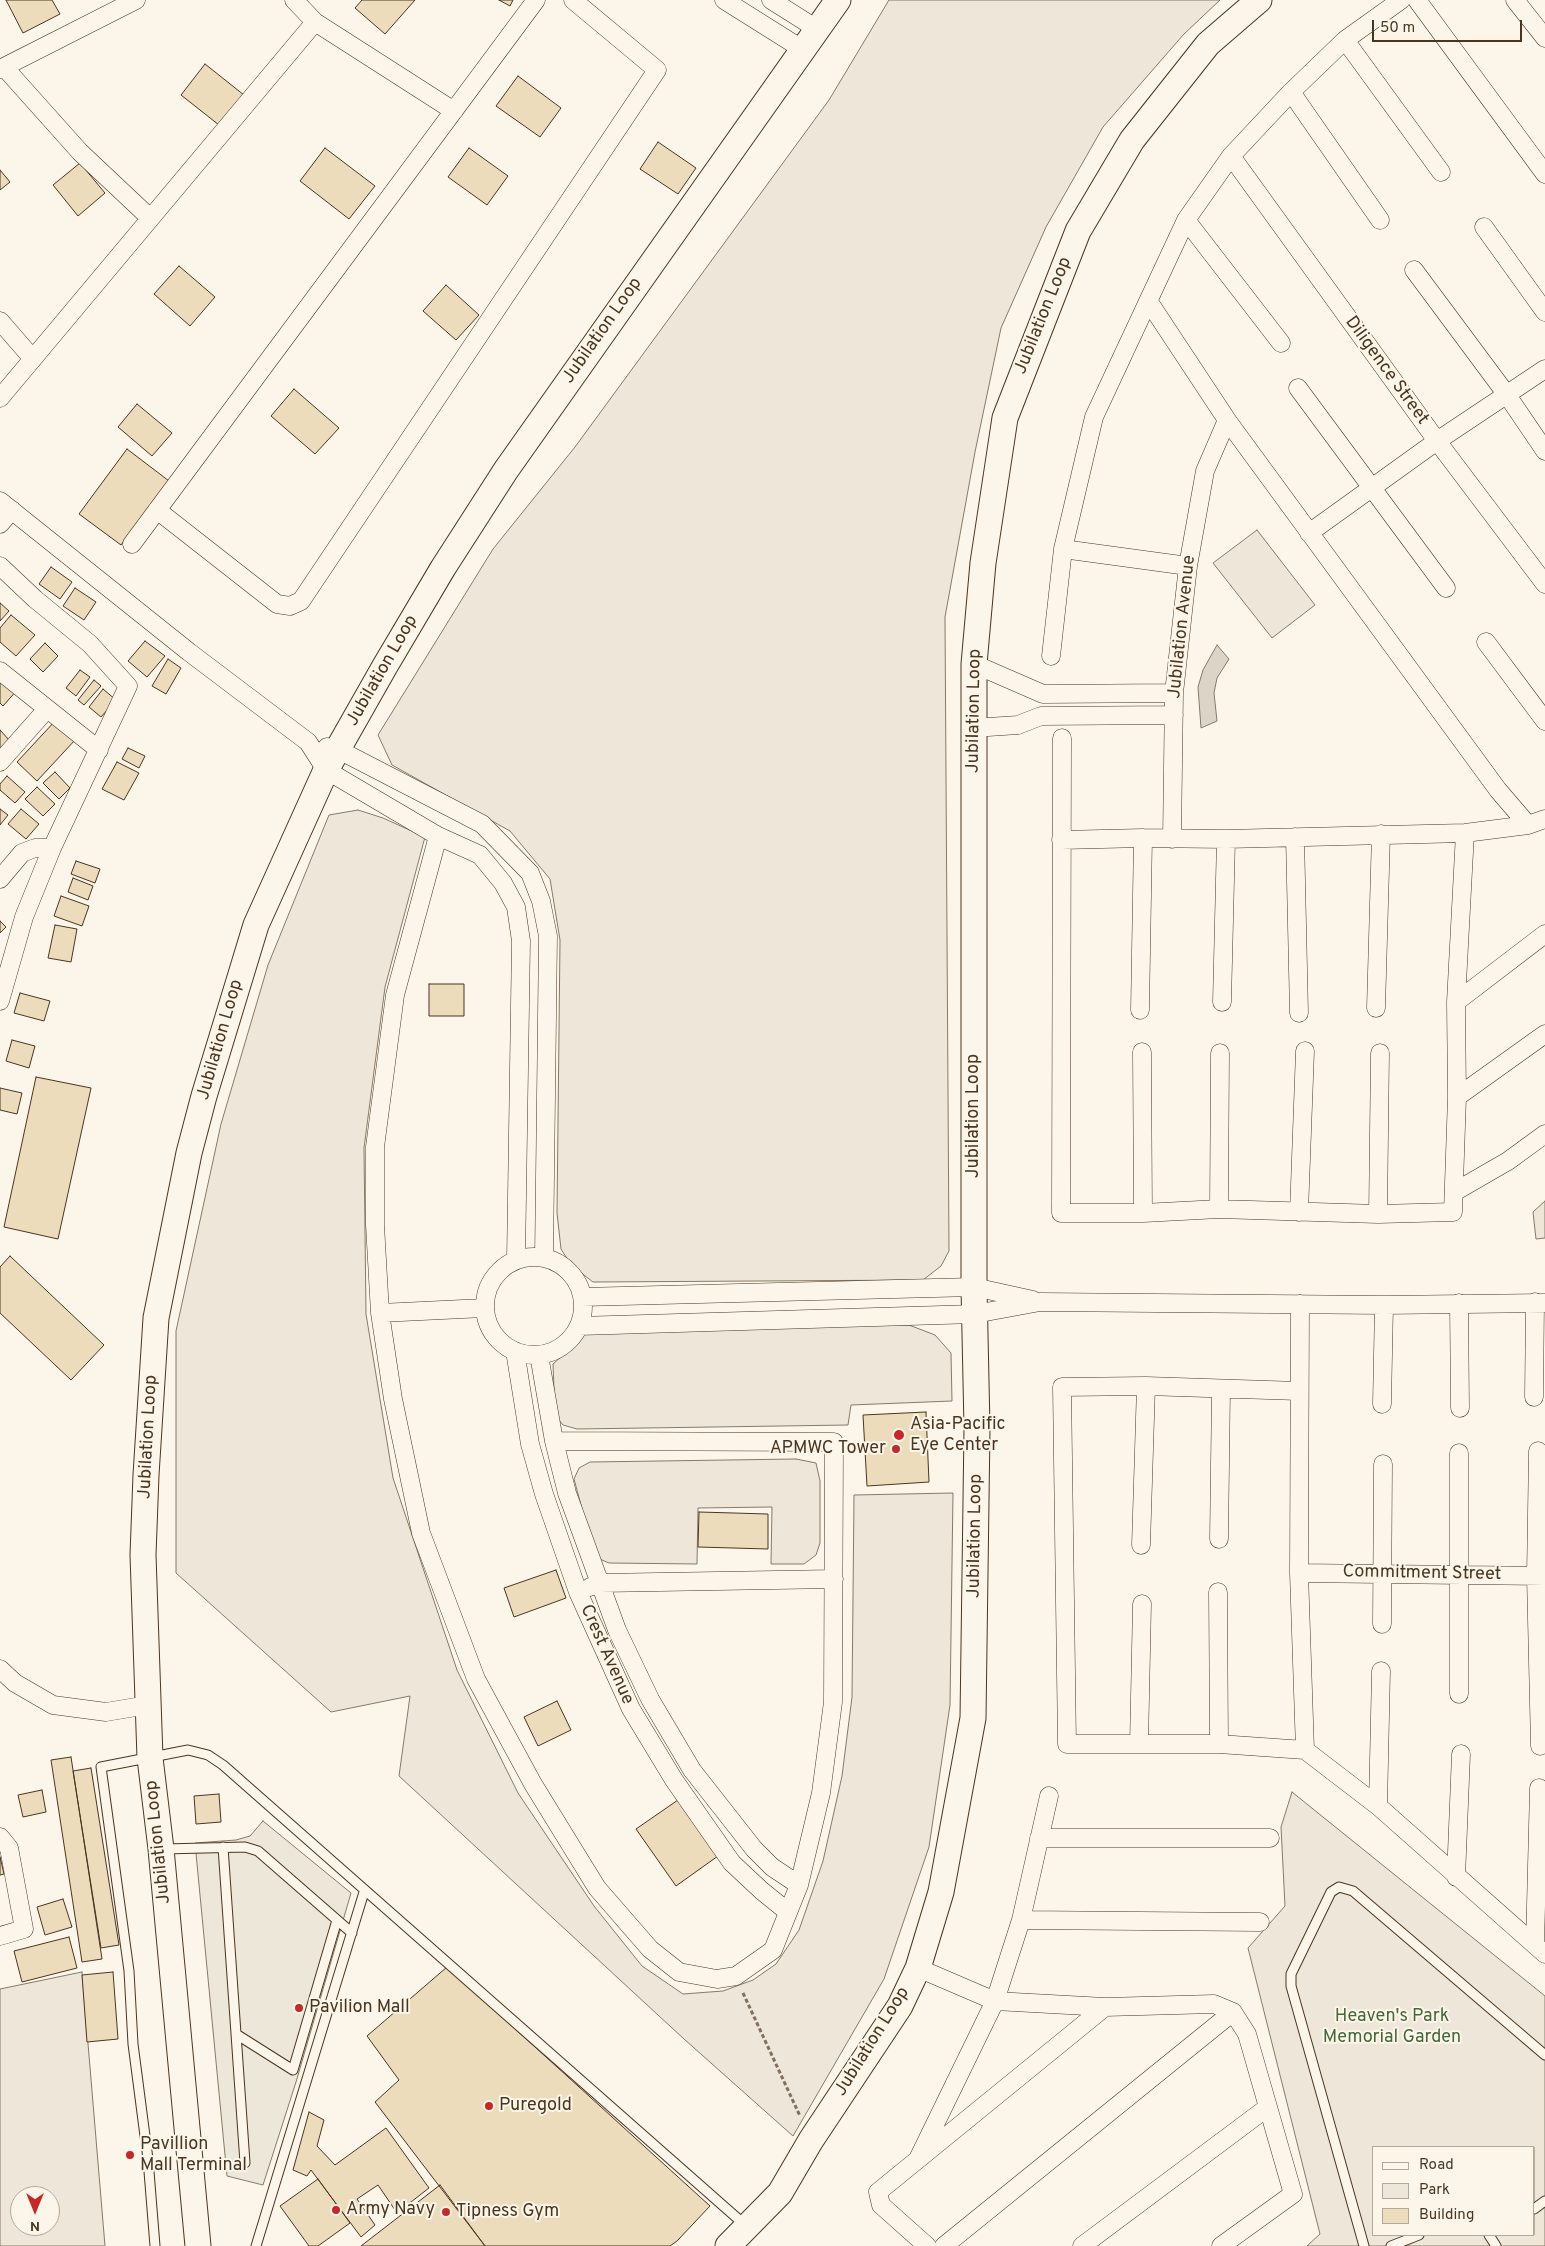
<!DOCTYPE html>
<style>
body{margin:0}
#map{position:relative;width:1545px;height:2246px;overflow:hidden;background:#fbf6e9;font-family:Overpass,sans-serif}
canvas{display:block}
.legend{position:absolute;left:1372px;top:2146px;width:162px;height:90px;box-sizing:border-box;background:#fbf6e9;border:1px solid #b4a999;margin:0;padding:6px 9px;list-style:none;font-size:15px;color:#4a3520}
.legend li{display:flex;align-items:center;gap:10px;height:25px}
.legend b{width:25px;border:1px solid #b4a999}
.north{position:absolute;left:10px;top:2186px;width:50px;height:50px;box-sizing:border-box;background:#fbf6e9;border:1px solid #b4a999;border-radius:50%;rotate:180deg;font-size:14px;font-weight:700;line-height:20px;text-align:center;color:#4a3520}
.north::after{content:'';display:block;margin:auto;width:18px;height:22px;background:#c62828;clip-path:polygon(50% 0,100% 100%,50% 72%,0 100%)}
.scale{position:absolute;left:1372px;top:20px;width:150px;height:22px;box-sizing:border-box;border:2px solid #4a3520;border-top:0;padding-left:6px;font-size:15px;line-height:18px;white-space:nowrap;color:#4a3520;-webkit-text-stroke:4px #fbf6e9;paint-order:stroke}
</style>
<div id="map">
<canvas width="1545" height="2246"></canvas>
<ul class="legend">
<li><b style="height:6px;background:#fbf6e9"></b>Road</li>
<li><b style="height:14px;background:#ede6d9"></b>Park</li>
<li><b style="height:14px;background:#ecdcbc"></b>Building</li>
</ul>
<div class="north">N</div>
<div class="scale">50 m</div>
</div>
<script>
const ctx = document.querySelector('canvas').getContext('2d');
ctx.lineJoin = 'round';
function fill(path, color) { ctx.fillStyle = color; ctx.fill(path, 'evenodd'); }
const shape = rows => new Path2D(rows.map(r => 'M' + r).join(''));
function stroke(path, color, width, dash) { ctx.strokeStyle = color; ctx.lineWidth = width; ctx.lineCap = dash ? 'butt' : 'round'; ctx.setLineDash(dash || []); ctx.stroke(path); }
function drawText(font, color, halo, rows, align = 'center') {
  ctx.font = font + ' Overpass,sans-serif'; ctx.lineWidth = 4; ctx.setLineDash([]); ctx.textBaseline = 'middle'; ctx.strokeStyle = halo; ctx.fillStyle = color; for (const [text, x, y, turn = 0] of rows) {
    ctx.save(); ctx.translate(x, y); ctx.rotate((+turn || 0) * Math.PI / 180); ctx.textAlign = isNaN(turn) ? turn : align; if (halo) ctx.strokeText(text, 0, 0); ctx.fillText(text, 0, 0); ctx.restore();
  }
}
const green = shape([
 [889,0,1220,0,1184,34,1103,127,1046,227,1001,328,975,452,945,617,949,1251,941,1266,923,1280,593,1282,571,1265,561,1249,557,1213,560,940,550,879,510,831,392,765,378,735,493,549,575,447,829,100,889,0],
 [1257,530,1315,605,1272,638,1213,563,1257,530],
 [358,810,383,818,425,837,385,987,364,1148,366,1314,393,1478,457,1670,518,1793,594,1906,642,1966,683,1994,723,1991,753,1980,776,1964,799,1930,823,1861,842,1776,852,1697,854,1495,953,1493,950,1705,929,1847,884,1979,793,2136,684,2039,399,1776,410,1696,331,1712,176,1573,176,1331,221,1124,268,965,329,815,358,810],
 [1545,1201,1545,1238,1536,1239,1533,1212,1545,1201],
 [909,1325,935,1335,951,1353,952,1401,851,1405,848,1425,577,1429,563,1425,555,1415,553,1364,572,1347,584,1332,592,1329,909,1325],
 [796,1459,816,1463,820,1481,820,1543,816,1555,804,1564,771,1564,772,1507,698,1508,697,1564,609,1563,595,1557,574,1479,579,1468,590,1462,796,1459],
 [1292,1792,1545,1996,1545,2246,1307,2246,1320,2234,1248,1948,1285,1906,1281,1827,1292,1792],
 [1374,2147,1534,2147,1534,2235,1374,2235,1374,2147],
 [82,1972,105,2246,0,2246,0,1989,82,1972],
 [20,2196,50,2196,50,2226,20,2226,20,2196]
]);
const parking = shape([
 [263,1821,351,1893,296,2082,263,2185,227,2176,195,1843,236,1840,250,1836,263,1821]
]);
const water = shape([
 [1217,645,1229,659,1217,678,1214,693,1217,721,1201,728,1198,687,1203,670,1217,645]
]);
const building = shape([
 [6,0,52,0,60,14,23,33,6,0],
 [362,0,415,0,385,34,355,8,362,0],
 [499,0,513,0,510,6,499,0],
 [205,64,244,95,219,125,181,95,205,64],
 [518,76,561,108,540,137,496,106,518,76],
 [658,142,696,168,678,194,640,169,658,142],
 [325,148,375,186,349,219,300,181,325,148],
 [469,148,508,176,487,205,448,177,469,148],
 [80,163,105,193,78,216,53,185,80,163],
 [0,170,10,182,0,190,0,170],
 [179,266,215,297,190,326,154,294,179,266],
 [446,285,479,315,456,340,423,311,446,285],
 [294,389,339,428,315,454,271,416,294,389],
 [137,404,172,433,152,456,118,427,137,404],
 [127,449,169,481,121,545,79,514,127,449],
 [51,567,72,582,60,599,39,584,51,567],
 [75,588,96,602,84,620,63,606,75,588],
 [0,603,9,611,0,621,0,603],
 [11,615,35,635,16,656,0,642,0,628,11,615],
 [145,641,165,656,147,677,128,661,145,641],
 [45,643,58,656,43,672,30,659,45,643],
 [168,659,181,668,166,694,152,686,168,659],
 [80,670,90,677,76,696,66,688,80,670],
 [0,673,18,689,3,706,0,703,0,673],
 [94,680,101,686,84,705,78,700,94,680],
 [103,689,116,700,101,717,89,707,103,689],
 [56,720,76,739,37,781,17,762,56,720],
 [0,730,10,741,0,750,0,730],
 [128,748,145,756,139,768,122,759,128,748],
 [117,762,139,773,124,800,102,789,117,762],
 [55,772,70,788,59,799,43,783,55,772],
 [7,776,25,792,15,803,0,790,0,784,7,776],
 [37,787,55,804,43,816,25,799,37,787],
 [0,809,8,815,0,825,0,809],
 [21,809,39,824,26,839,8,824,21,809],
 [76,861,100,869,95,883,71,874,76,861],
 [73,878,93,886,88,900,68,892,73,878],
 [61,896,89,906,82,926,54,916,61,896],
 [0,921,6,927,0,933,0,921],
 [55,925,77,929,71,962,48,958,55,925],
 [429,984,464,984,464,1016,429,1016,429,984],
 [20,993,50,1001,44,1021,14,1013,20,993],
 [12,1040,35,1046,29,1068,6,1061,12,1040],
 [36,1077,91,1088,58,1239,4,1227,36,1077],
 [0,1088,22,1093,17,1114,0,1110,0,1088],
 [10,1256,104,1345,71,1380,0,1313,0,1267,10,1256],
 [926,1412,929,1482,867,1486,863,1415,926,1412],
 [699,1512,768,1514,768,1549,698,1547,699,1512],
 [556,1570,566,1598,514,1617,504,1588,556,1570],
 [557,1701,571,1730,538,1746,524,1717,557,1701],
 [71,1757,102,1959,82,1962,51,1760,71,1757],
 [91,1768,119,1945,101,1948,73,1771,91,1768],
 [42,1790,46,1812,23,1817,18,1795,42,1790],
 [219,1794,221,1822,196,1824,194,1796,219,1794],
 [678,1800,718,1856,676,1886,636,1829,678,1800],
 [0,1857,4,1874,0,1875,0,1857],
 [63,1899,72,1927,45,1935,37,1907,63,1899],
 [69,1937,77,1968,22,1982,14,1951,69,1937],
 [447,1967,710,2206,677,2241,670,2246,485,2246,375,2102,399,2080,367,2036,447,1967],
 [113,1972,118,2039,87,2042,82,1975,113,1972],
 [309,2112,324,2120,317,2146,335,2165,386,2128,429,2188,411,2202,395,2210,378,2185,357,2199,375,2225,361,2237,311,2170,307,2176,293,2170,309,2112],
 [318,2179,350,2223,318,2246,309,2246,280,2206,318,2179],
 [440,2185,485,2246,361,2246,440,2185]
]);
const path = shape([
 [743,1993,800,2116]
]);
const lane = shape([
 [223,1847,245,2163],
 [164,1849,245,1847,258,1851,352,1933],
 [236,2034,293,2070,337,1920],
 [1534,2209,1545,2201],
 [1489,2235,1496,2246],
 [155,2246,148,2159,133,2044,129,1971,101,1767,188,1750,208,1755,223,1765,745,2225],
 [256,2246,364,1892],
 [1364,2246,1291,1986,1291,1974,1331,1892,1339,1887,1353,1891,1545,2055],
 [1391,2246,1419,2235]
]);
const street = shape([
 [294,0,315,22,454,111],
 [724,0,802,49],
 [771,0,817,29],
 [1417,0,1545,174],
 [1515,0,1545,38],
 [1345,40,1441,172],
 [4,67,80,152,149,217],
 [0,69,136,0],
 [1291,92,1380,220],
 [1231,156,1437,441,1545,584],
 [1186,220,1281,343],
 [1484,227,1545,312],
 [1414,270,1507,395,1545,451],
 [1149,302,1227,420,1498,790,1528,825],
 [0,321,33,359],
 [1298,388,1446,588],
 [0,398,315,22],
 [0,501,189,652,308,742,326,770,438,836,480,855,503,883,516,907,521,941,516,1260],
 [157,510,277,604,290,606,301,601,657,70,573,0],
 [0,524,12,510],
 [1309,533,1437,441,1545,369],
 [132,544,536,0],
 [1063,549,1188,566],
 [0,566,35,599,90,644,128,686,52,848,24,917,0,1001],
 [1486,642,1545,721],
 [1051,656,1063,549,1094,417,1186,220,1231,156,1291,92,1345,40,1401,0],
 [974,664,1043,694,1174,693],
 [0,671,99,750],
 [973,728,1018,725,1041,716,1174,715],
 [1062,738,1061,1213,1143,1213,1219,1209,1378,1214,1453,1212,1457,1097,1456,1002,1465,833],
 [327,747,337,749,482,824,530,873,541,901,548,936,544,1257],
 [0,762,47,709],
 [438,836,395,995,375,1147,375,1225,380,1313,393,1399,421,1533,476,1679,533,1784,597,1888,650,1949,679,1972,717,1979,736,1976,773,1950,799,1885,821,1793,833,1702,834,1442,554,1441],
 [1295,837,1299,1013],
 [1172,839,1174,693,1188,566,1205,471,1227,420],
 [1061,840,1143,838,1226,839,1465,833,1528,825,1545,819],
 [0,879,22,853,35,848,52,848],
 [1222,1002,1226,839],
 [1456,1002,1545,934],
 [1376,1008,1381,834],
 [1140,1010,1143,838],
 [1142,1052,1143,1213],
 [1457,1097,1545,1034],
 [1456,1191,1508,1161,1545,1134],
 [1219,1209,1220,1053],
 [1299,1212,1305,1051],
 [1378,1214,1380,1053],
 '485 1306a49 49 0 1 1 98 0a49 49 0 1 1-98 0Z',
 [582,1297,974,1287,1033,1300],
 [1459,1303,1460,1408],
 [1300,1304,1299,1573,1305,1750],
 [380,1313,484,1308],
 [579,1326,975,1314,1040,1302,1384,1305,1545,1303],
 [515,1351,530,1444,544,1494,578,1592,631,1709,674,1780,732,1863,762,1891,788,1912],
 [539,1355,554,1441,567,1493,617,1630,650,1699,692,1770,754,1849,772,1867,799,1885],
 [1299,1391,1146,1386,1062,1387,1067,1744,1219,1744,1305,1750,1378,1806,1545,1954],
 [1534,1397,1535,1302],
 [1382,1404,1384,1305],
 [1538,1451,1536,1576,1540,1746],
 [1459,1453,1459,1694],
 [1219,1539,1221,1390],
 [1141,1545,1146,1386],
 [1299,1573,1545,1576],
 [590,1587,600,1583,834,1579],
 [1218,1592,1219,1744],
 [1382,1624,1383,1464],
 [0,1669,15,1683,53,1705,106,1712,148,1705],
 [1139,1744,1142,1604],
 [1378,1806,1381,1671],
 [0,1837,9,1848,24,1929,0,1936],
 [1039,1838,1270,1838],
 [1456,1877,1461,1754],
 [1021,1920,1260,1922],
 [1535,1945,1539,1788],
 [918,1968,995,2001,1105,2007,1214,2004,1233,2012,1247,2034,1293,2194,1221,2246],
 [919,2157,995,2001,1021,1920,1049,1796],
 [927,2246,881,2205,878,2192,1105,2007],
 [944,2246,1233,2012],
 [1082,2246,1268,2107]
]);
const secondary = shape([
 [198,2246,161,1849,150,1758,143,1555,146,1475,156,1318,189,1153,204,1096,256,925,326,770,385,666,443,568,506,470,838,0],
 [728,2246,780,2193,811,2140,900,2006,918,1968,941,1892,973,1718,977,1428,974,1287,974,664,983,563,1005,418,1078,231,1132,140,1208,44,1259,0]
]);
const markers = [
 [899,1435,6,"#c62828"],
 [896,1449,5,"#c62828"],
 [299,2008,5,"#c62828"],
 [489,2106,5,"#c62828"],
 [130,2155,5,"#c62828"],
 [336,2210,5,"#c62828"],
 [446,2212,5,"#c62828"]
];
const streetNames = [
 ["Jubilation Loop",1044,316,-68],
 ["Jubilation Loop",603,331,-55],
 ["Diligence Street",1386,371,54],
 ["Jubilation Avenue",1183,627,-84],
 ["Jubilation Loop",383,671,-60],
 ["Jubilation Loop",975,711,-89],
 ["Jubilation Loop",221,1040,-74],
 ["Jubilation Loop",974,1116,-90],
 ["Jubilation Loop",149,1437,-87],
 ["Jubilation Loop",976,1536,-89],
 ["Commitment Street",1422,1574,1],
 ["Crest Avenue",606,1655,66],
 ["Jubilation Loop",159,1842,-96],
 ["Jubilation Loop",873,2042,-58]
];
const poiNames = [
 ["Asia-Pacific",910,1425],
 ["Eye Center",910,1446],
 ["APMWC Tower",886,1449,"right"],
 ["Pavilion Mall",309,2008],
 ["Puregold",499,2106],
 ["Pavillion",140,2145],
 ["Mall Terminal",140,2166],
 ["Army Navy",346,2210],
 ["Tipness Gym",456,2212]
];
const parkNames = [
 ["Heaven's Park",1392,2017],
 ["Memorial Garden",1392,2038]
];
fill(green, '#ede6d9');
stroke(green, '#887966', 1);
fill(parking, '#ede7d9');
stroke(parking, '#887966', 1);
fill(water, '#dcd4c6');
stroke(water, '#887966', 1);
fill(building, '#ecdcbc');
stroke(building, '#4a3520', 1);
stroke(lane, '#4a3520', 11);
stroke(street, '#4a3520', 19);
stroke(secondary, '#4a3520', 27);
stroke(path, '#7f6f5c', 3, [4, 2.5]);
stroke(lane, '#fbf6e9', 9);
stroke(street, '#fbf6e9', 18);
stroke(secondary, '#fbf6e9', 25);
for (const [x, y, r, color] of markers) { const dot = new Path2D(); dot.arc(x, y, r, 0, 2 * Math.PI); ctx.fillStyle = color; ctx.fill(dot); stroke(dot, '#fbf6e9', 2); }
drawText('18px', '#4a3520', '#fbf6e9', streetNames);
drawText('18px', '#4a3520', '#fbf6e9', poiNames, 'left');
drawText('18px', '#436837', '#fbf6e9', parkNames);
</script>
